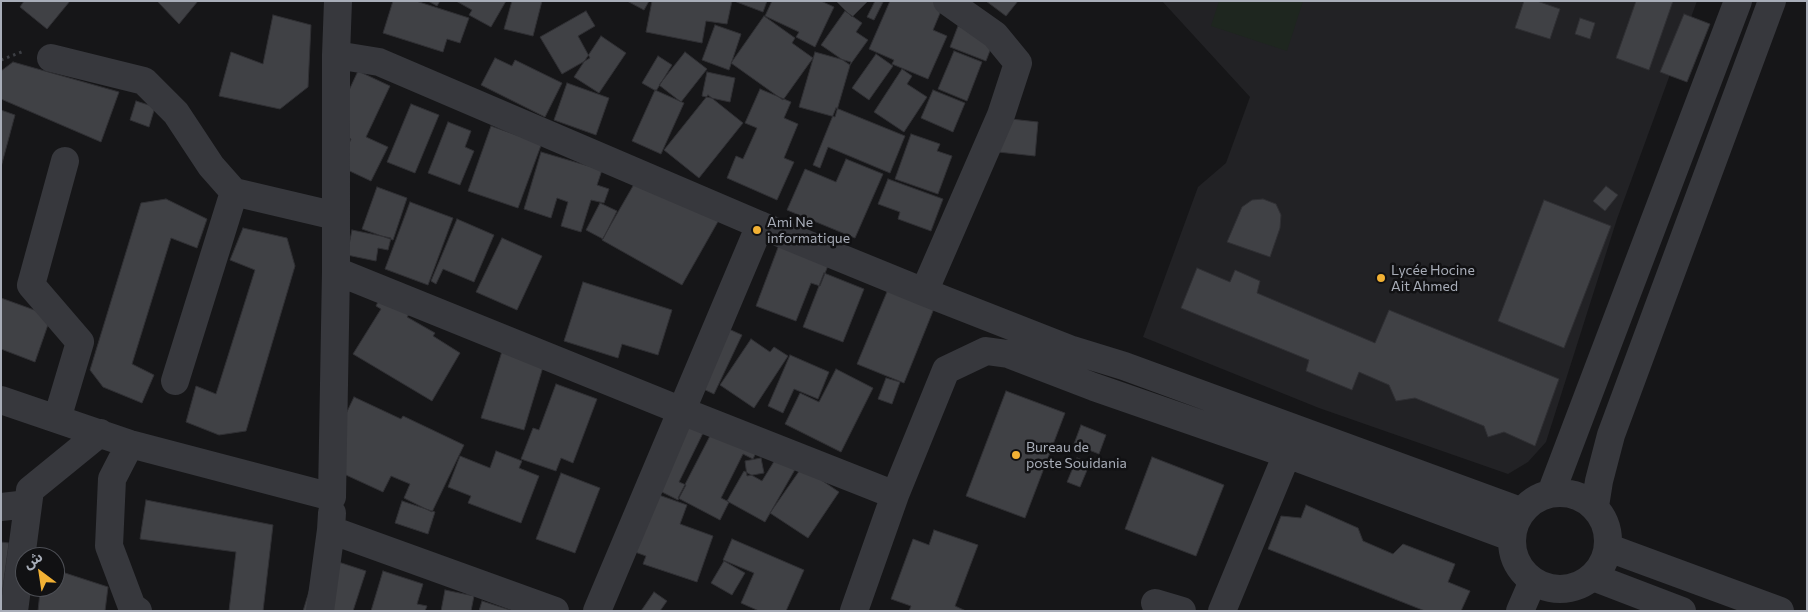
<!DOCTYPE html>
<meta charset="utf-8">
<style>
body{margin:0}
#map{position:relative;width:1808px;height:612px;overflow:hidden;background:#161618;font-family:Commissioner,"Noto Sans Arabic",sans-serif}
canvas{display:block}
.frame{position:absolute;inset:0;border:2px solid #a8adb8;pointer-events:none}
.north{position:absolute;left:15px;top:547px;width:50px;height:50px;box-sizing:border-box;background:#111113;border:1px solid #4d4f55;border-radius:50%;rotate:329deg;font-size:14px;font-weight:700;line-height:20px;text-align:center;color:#a8adb8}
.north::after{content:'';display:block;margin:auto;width:18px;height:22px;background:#f2b134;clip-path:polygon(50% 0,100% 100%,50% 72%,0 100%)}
</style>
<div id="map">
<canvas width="1808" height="612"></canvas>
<div class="frame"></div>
<div class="north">ش</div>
</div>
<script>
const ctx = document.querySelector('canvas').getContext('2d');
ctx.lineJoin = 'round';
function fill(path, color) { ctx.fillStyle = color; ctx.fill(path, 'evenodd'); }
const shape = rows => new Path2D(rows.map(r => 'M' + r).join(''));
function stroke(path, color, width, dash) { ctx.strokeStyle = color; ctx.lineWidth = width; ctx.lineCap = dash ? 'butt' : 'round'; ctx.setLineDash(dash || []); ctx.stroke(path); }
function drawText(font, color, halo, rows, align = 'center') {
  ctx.font = font + ' Commissioner,sans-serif'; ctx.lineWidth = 5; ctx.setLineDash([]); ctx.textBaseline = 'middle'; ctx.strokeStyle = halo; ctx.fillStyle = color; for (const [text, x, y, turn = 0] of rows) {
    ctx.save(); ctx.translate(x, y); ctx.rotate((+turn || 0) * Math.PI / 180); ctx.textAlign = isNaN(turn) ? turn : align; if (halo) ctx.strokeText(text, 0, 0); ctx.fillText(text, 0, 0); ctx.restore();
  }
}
const built = shape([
 [1162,1,1697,1,1617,219,1546,442,1528,462,1508,474,1319,408,1143,337,1198,187,1226,163,1250,97]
]);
const green = shape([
 [1219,1,1303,1,1287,51,1211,26]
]);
const building = shape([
 [24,1,70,1,47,29,20,7,24,1],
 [157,1,198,1,179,24,157,1],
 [393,1,416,1,469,18,460,43,447,39,443,52,383,33,393,1],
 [428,1,440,1,437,6,428,1],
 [456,1,506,1,491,27,469,15,472,10,456,1],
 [512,1,542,1,533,36,504,29,512,1],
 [627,1,649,1,644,10,627,1],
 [652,1,732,1,727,24,706,21,702,43,646,32,652,1],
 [734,1,767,1,763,12,734,1],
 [772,1,821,1,834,7,815,47,796,37,799,32,765,16,772,1],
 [836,1,868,1,852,17,836,1],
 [875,1,883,2,874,20,867,17,875,1],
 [890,1,933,1,943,6,933,30,947,36,928,79,892,64,894,60,869,49,890,1],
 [986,1,1018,1,1006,16,986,1],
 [1524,1,1537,1,1560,9,1550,39,1515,28,1524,1],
 [1636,1,1673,1,1649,70,1616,58,1636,1],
 [586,11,595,26,578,36,590,58,562,74,540,37,586,11],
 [845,11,862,23,856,32,868,40,850,65,821,45,845,11],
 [1684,14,1710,24,1687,82,1660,72,1684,14],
 [273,15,311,25,308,87,280,109,219,96,231,52,263,64,273,15],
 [764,16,795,38,792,43,813,58,783,100,731,63,764,16],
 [1580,18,1595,23,1590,39,1575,34,1580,18],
 [715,25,741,34,729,70,702,60,715,25],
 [958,26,994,40,986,61,950,47,958,26],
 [601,36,626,53,599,93,574,77,601,36],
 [954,51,982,62,967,101,938,89,954,51],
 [685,52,707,69,681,102,659,85,685,52],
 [815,52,851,62,835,117,799,107,815,52],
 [876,54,893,66,869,100,852,88,876,54],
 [658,56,672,65,656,91,642,83,658,56],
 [495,58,512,66,515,60,562,83,545,117,481,85,495,58],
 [13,62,119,92,101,142,1,99,1,71,13,62],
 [902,69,912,76,907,84,927,97,904,132,874,112,902,69],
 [358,71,390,86,366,137,388,147,371,181,339,166,351,139,331,129,358,71],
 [707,72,735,78,730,102,702,96,707,72],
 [567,83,609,98,596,135,554,120,567,83],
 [760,89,791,102,784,118,798,124,784,158,794,162,777,200,727,178,736,156,743,159,757,128,745,123,760,89],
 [655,90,684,103,661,154,632,141,655,90],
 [933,90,965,103,953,132,921,118,933,90],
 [708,95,743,123,699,178,664,150,708,95],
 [136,101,155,107,149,127,130,120,136,101],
 [411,104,439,115,415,173,387,162,411,104],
 [836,108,905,136,890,173,828,147,820,168,813,165,836,108],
 [1,110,15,115,1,167,1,110],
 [1002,118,1038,122,1035,156,998,152,1002,118],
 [448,122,471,131,465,147,474,151,460,185,428,173,448,122],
 [491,126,525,138,543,140,518,208,468,191,491,126],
 [911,134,940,144,937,151,952,156,938,194,895,179,911,134],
 [541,152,602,170,597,185,609,189,604,203,591,200,581,232,561,226,568,202,557,198,551,218,524,209,541,152],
 [846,159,883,174,855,238,787,210,805,169,836,182,846,159],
 [637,179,720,218,682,285,602,240,637,179],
 [888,179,943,199,931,231,898,219,900,212,878,204,888,179],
 [1606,186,1618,195,1605,211,1593,201,1606,186],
 [377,187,407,198,393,240,362,229,377,187],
 [166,199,207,219,197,248,171,238,132,364,154,375,142,403,103,387,90,370,141,203,166,199],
 [1263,199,1276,204,1281,215,1280,228,1270,257,1227,242,1242,207,1252,200,1263,199],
 [1544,200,1611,226,1564,348,1498,321,1544,200],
 [410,202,453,218,428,285,385,269,410,202],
 [600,203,617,211,603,239,586,230,600,203],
 [457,219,494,235,474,282,443,269,436,284,431,281,457,219],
 [243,228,287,238,295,266,246,431,219,435,186,422,196,386,216,394,255,270,230,260,243,228],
 [352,230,391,238,388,250,378,248,376,261,347,255,352,230],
 [502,238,542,256,517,310,476,292,502,238],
 [779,245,829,263,820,286,811,283,796,321,756,306,779,245],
 [1197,268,1230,282,1235,270,1260,281,1257,293,1375,343,1389,310,1559,379,1535,446,1504,432,1488,437,1484,426,1415,398,1396,401,1389,385,1359,372,1352,390,1306,371,1309,360,1181,308,1197,268],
 [824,273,864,289,843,342,803,327,824,273],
 [583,282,672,310,658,355,622,344,618,358,564,341,583,282],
 [889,287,935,306,904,383,857,364,889,287],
 [381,296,410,313,407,317,435,333,433,336,460,353,432,401,353,354,381,309,376,306,381,296],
 [1,298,51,316,35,362,1,349,1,298],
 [713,322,742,335,714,394,686,381,713,322],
 [751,339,770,352,774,347,788,356,754,408,720,385,751,339],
 [504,345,546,357,524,430,481,418,504,345],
 [790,355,829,372,818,399,794,389,783,413,768,406,790,355],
 [836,369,873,388,841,452,785,424,800,393,819,402,836,369],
 [886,378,900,382,892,404,878,399,886,378],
 [556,384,597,399,573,463,561,458,556,471,521,459,533,428,539,430,556,384],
 [1006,391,1065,413,1025,518,966,496,1006,391],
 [354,397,401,419,403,416,464,445,432,512,404,498,410,484,391,476,383,492,322,464,354,397],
 [673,411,706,427,679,482,686,485,678,500,638,480,673,411],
 [1081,425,1106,435,1099,454,1074,444,1081,425],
 [712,432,760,444,753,459,743,454,721,498,729,502,720,520,678,498,712,432],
 [496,451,522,461,519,468,539,476,521,523,468,503,471,496,448,487,460,456,490,468,496,451],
 [778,455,797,466,765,522,727,501,744,471,762,481,778,455],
 [1152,457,1224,485,1196,556,1125,529,1152,457],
 [761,458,764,473,747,476,745,461,761,458],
 [1077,458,1090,463,1080,487,1067,482,1077,458],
 [802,467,839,492,808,538,770,513,802,467],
 [561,473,600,488,575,553,536,539,561,473],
 [656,494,687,505,680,524,713,536,697,582,643,564,646,556,621,547,656,494],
 [146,500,273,525,263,611,229,611,236,552,140,539,146,500],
 [402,501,435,512,428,534,395,523,402,501],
 [1306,505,1358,528,1363,541,1393,554,1403,544,1455,564,1448,582,1470,591,1461,611,1425,611,1268,549,1281,516,1301,518,1306,505],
 [934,530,978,545,955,606,966,611,909,611,911,606,891,599,913,539,929,545,934,530],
 [732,539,804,570,786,611,759,611,741,603,754,573,723,560,732,539],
 [1,542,9,543,1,602,1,542],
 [320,556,366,571,353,611,303,611,320,556],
 [724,561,745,573,732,595,711,583,724,561],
 [383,571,423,584,417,604,427,606,425,611,371,611,383,571],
 [62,572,108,587,105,611,38,611,40,592,45,587,55,587,55,578,62,572],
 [445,590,474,596,471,611,441,611,445,590],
 [654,592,667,601,660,611,641,611,654,592],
 [482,601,513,611,479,611,482,601]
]);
const path = shape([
 [1,60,24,51]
]);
const minor = shape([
 [338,1,336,55,379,62,760,225,924,292,1072,350,1124,366,1520,511],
 [51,58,144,81,176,113,211,166,234,192],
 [336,271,682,411,895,495],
 [924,292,1001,115,1018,63,995,35,947,1],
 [175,381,234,192,336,216],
 [1,400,130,444,332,497,336,271,336,55],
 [57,419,80,342,31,285,65,161],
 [130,444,112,479,109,546,132,607,138,611],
 '1512 541a48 48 0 1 1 96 0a48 48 0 1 1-96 0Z',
 [1551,493,1738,1],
 [1595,506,1599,481,1611,435,1772,1],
 [1,507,28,504],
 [331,530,555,611],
 [1609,548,1780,611],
 [1593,577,1682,611],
 [1155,603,1182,611],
 [14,611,30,490,100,433],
 [320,611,331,530,332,513],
 [597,611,760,225],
 [854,611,895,495,946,370,986,351,1008,354,1094,387,1287,454,1511,537],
 [1222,611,1287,454],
 [1520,611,1533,581]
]);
const markers = [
 [757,230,5,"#f2b134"],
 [1381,278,5,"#f2b134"],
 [1016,455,5,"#f2b134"]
];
const poiNames = [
 ["Ami Ne",767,222],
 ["informatique",767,238],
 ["Lycée Hocine",1391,270],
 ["Ait Ahmed",1391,286],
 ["Bureau de",1026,447],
 ["poste Souidania",1026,463]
];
fill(built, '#222225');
fill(green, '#1e261f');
fill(building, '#404145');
stroke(building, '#303034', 1);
stroke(path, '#3d3f44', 3, [2.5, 4]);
stroke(minor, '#37383d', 28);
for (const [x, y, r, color] of markers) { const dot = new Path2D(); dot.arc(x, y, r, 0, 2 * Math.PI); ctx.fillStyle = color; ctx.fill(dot); stroke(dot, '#111113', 2); }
drawText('14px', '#a8adb8', '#111113', poiNames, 'left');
</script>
